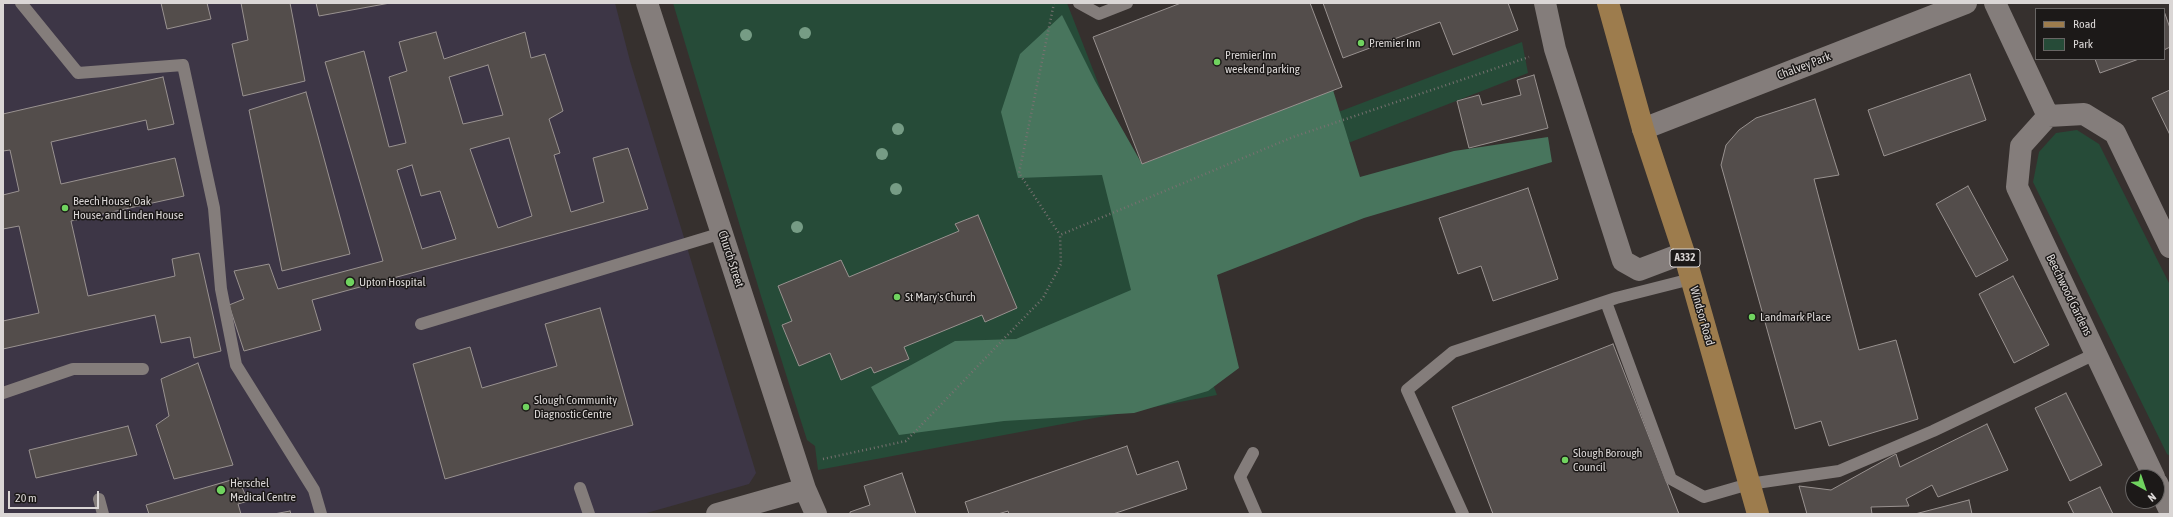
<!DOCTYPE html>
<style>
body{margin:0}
#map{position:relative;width:2173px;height:517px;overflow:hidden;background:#36302e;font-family:"Asap Condensed",sans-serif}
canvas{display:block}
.frame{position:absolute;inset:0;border:4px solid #dad6d5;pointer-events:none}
.legend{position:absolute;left:2035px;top:8px;width:130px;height:52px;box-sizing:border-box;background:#1c1918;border:1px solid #686564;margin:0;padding:5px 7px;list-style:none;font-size:12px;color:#dad6d5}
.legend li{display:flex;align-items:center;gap:8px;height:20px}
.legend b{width:20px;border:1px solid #686564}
.north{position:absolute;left:2125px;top:469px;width:40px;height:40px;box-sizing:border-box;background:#1c1918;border:1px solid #686564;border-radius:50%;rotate:140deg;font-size:11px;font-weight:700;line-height:16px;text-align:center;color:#dad6d5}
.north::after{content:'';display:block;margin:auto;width:14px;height:18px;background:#70d35f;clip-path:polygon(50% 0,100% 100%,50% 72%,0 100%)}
.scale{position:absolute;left:8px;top:491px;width:91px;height:18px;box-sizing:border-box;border:2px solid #dad6d5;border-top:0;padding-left:5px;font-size:12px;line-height:14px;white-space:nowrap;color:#dad6d5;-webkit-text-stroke:3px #1c1918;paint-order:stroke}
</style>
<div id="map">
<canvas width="2173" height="517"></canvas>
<div class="frame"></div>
<ul class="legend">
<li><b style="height:5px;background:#9d7c4d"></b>Road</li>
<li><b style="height:11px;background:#264b38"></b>Park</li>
</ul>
<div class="north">N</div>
<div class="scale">20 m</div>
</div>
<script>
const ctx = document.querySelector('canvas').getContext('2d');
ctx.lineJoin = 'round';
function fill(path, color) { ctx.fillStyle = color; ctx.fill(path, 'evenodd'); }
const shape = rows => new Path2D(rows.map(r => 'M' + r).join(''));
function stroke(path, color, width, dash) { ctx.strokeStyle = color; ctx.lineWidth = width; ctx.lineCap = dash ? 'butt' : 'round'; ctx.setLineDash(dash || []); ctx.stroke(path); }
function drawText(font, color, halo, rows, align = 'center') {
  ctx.font = font + ' "Asap Condensed",sans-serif'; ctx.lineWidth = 3; ctx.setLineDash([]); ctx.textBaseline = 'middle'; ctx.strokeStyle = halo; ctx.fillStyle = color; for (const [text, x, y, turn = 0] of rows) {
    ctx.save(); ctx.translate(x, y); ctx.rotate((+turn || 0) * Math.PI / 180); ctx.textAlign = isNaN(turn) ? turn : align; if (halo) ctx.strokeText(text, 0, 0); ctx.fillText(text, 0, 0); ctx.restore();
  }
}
const medical = shape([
 [3,3,615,3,630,61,756,473,749,484,643,514,3,514]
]);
const green = shape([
 [673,3,1067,3,1139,188,1522,42,1528,73,1320,154,1173,273,1217,395,818,470,815,446,807,440,761,296],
 [2077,130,2099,144,2170,285,2170,456,2167,454,2033,182,2039,152,2056,133]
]);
const forest = shape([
 [1062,15,1095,81,1142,164,1333,90,1360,177,1454,151,1548,137,1552,162,1364,218,1217,275,1239,368,1208,391,1134,413,1004,421,899,435,871,387,955,341,1016,339,1131,290,1102,175,1018,178,1001,112,1020,54]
]);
const building = shape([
 [161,3,207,3,211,19,167,29,161,3],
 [241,3,290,3,305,81,243,96,232,44,248,40,241,3],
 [316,3,390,3,319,16,316,3],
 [1181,3,1310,3,1342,87,1142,164,1093,37,1181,3],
 [1323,3,1508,3,1518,30,1453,55,1440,22,1343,58,1323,3],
 [2164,11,2170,28,2170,47,2164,50,2164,11],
 [436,32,444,59,525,32,531,58,545,54,563,111,549,119,560,153,554,155,571,212,604,202,593,158,628,148,648,209,312,300,321,330,244,351,229,305,244,299,234,271,269,264,278,289,383,261,325,62,364,51,389,147,406,143,389,77,407,71,399,42,436,32],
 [488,65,503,115,463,124,449,77,488,65],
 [509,138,532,216,498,228,470,149,509,138],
 [412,165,421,196,440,191,456,239,422,249,397,170,412,165],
 [2095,59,2139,59,2100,73,2095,59],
 [1970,74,1986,120,1884,156,1868,110,1970,74],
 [1534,75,1548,128,1469,148,1457,101,1479,95,1482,105,1521,95,1517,80,1534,75],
 [163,77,174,124,148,130,146,120,51,142,61,184,175,158,184,196,71,221,88,296,175,276,172,259,199,253,221,351,194,358,190,337,161,343,155,315,3,349,3,321,39,313,19,226,3,229,3,195,19,191,10,150,3,151,3,114,163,77],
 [2170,90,2170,135,2152,98,2170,90],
 [306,92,350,254,282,271,249,110,306,92],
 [1815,99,1839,175,1814,179,1859,350,1896,340,1918,419,1829,446,1821,421,1795,429,1721,165,1726,145,1739,130,1756,118,1815,99],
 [1968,186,2008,260,1976,277,1936,204,1968,186],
 [1528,188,1558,279,1493,301,1481,266,1458,274,1439,218,1528,188],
 [978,215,1017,308,985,322,982,315,904,347,909,359,874,373,871,367,841,380,830,353,799,366,782,325,792,321,778,286,841,260,849,277,959,231,955,224,978,215],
 [2013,276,2049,345,2014,363,1979,294,2013,276],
 [600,308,633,425,445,479,413,364,470,347,482,388,557,366,545,324,600,308],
 [1613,344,1679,514,1493,514,1452,407,1613,344],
 [198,363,233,465,174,479,156,425,169,416,161,379,198,363],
 [2066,393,2102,465,2070,481,2035,408,2066,393],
 [1987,424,2008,470,1938,497,1932,485,1906,499,1909,506,1871,507,1872,514,1807,514,1799,486,1831,490,1896,454,1900,467,1987,424],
 [128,426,137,455,36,478,29,450,128,426],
 [1127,446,1137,475,1178,461,1187,489,1113,514,1009,514,1008,511,998,514,969,514,965,502,1127,446],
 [902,473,916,514,850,514,850,512,870,505,864,486,902,473],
 [238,478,248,501,238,504,241,514,149,514,146,505,238,478],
 [2100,487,2113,514,2074,514,2068,502,2100,487],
 [1969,500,1972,514,1915,514,1969,500],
 [290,511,291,514,274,514,290,511]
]);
const path = shape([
 [1054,3,1019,173,1060,235],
 [823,459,906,441,1043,298,1061,264,1060,235,1293,137,1529,57]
]);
const service = shape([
 [21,3,78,73,183,65,214,208,221,289,236,365,314,490,321,514],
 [1079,3,1099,14,1127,3],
 [1606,302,1671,479,1704,497,1749,484,1839,471,1933,431,2097,353],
 [421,324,722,233],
 [3,393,73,369,143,369],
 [1253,453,1240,477,1256,514],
 [580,488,589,514],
 [99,499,103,514],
 [1463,514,1407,390,1453,352,1616,298,1691,279]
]);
const minor = shape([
 [647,3,805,489,816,514],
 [1545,3,1555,49,1623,261,1639,270,1684,253],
 [1995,3,2048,116],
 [1643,129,1966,3],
 [2154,477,2017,187,2021,146,2048,116,2084,114,2115,133,2170,247],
 [2157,483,2170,511],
 [717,514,805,489]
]);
const primary = shape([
 [1608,3,1643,129,1684,253,1758,514]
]);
const trees = [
 [805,33],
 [746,35],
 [898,129],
 [882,154],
 [896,189],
 [797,227]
];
const markers = [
 [1361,43,4,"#70d35f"],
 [1217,62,4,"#70d35f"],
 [65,208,4,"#70d35f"],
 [350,282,5,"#70d35f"],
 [897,297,4,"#70d35f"],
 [1752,317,4,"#70d35f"],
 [526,407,4,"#70d35f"],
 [1565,460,4,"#70d35f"],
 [221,490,5,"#70d35f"]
];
const shields = [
 [1685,258,30]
];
const shieldNames = [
 ["A332",1685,258]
];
const poiNames = [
 ["Premier Inn",1369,43],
 ["Premier Inn",1225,55],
 ["weekend parking",1225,69],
 ["Beech House, Oak",73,201],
 ["House, and Linden House",73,215],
 ["Upton Hospital",359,282],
 ["St Mary's Church",905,297],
 ["Landmark Place",1760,317],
 ["Slough Community",534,400],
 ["Diagnostic Centre",534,414],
 ["Slough Borough",1573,453],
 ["Council",1573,467],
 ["Herschel",230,483],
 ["Medical Centre",230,497]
];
const streetNames = [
 ["Chalvey Park",1804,66,-21],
 ["Church Street",731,259,72],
 ["Beechwood Gardens",2069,295,64],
 ["Windsor Road",1702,316,74]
];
fill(medical, '#3d3646');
fill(green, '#264b38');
fill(forest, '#48755d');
fill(building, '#534d4b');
stroke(building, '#999290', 1);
stroke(path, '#777170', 2.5, [1, 3]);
stroke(service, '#847d7b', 12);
stroke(minor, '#847d7b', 22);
stroke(primary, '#9d7c4d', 22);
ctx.fillStyle = '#769c85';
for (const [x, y] of trees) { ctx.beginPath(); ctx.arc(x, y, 6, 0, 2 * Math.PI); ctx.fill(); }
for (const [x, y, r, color] of markers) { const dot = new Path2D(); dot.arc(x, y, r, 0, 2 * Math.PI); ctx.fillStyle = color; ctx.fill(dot); stroke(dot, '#1c1918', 1.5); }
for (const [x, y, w] of shields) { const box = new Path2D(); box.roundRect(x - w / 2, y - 9, w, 18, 3); ctx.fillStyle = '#1c1918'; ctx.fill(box); stroke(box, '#dad6d5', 1); }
drawText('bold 11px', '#dad6d5', null, shieldNames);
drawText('12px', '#dad6d5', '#1c1918', poiNames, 'left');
drawText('12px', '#dad6d5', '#1c1918', streetNames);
</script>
